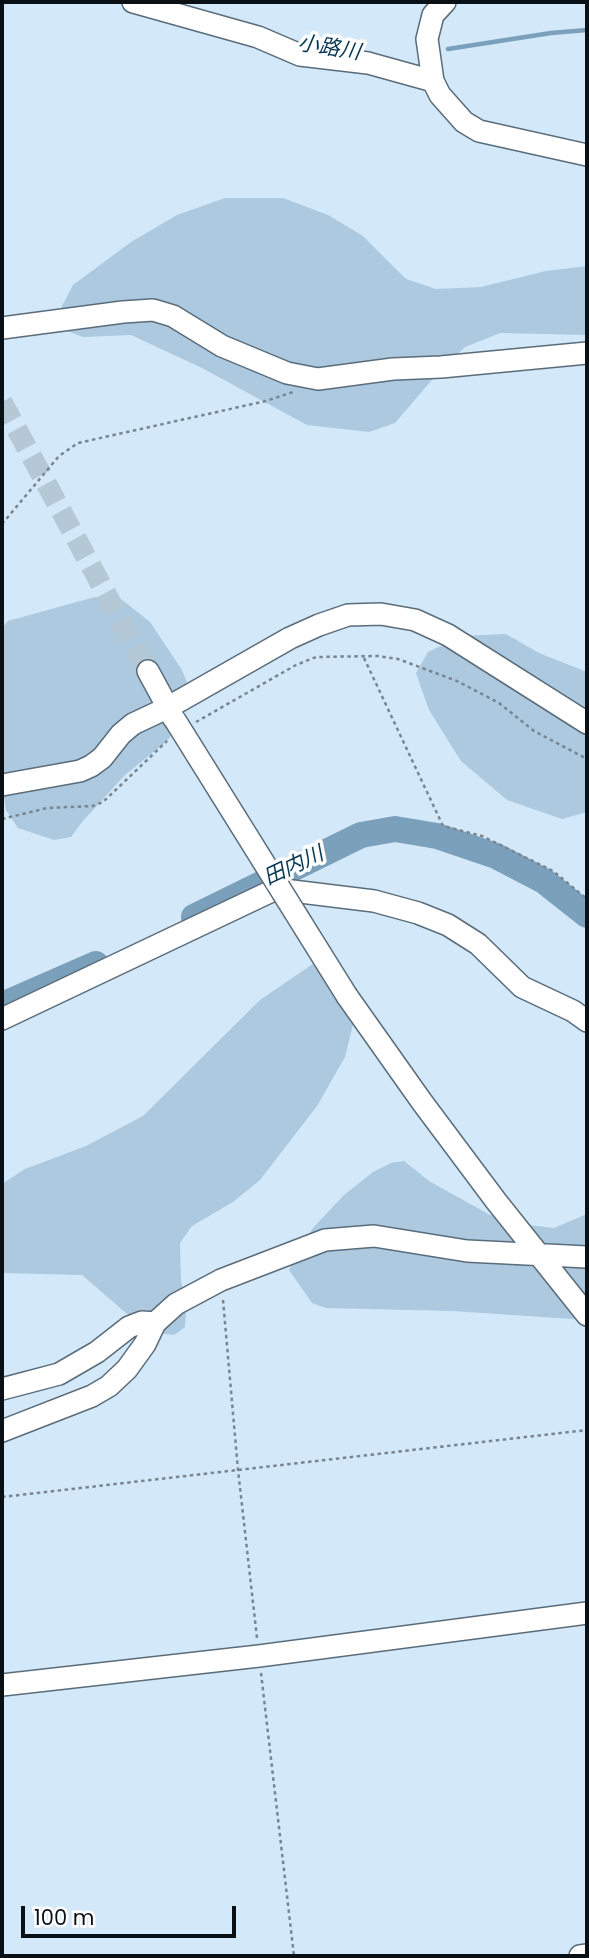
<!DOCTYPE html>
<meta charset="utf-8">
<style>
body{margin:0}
#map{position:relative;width:589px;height:1958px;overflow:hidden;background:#d3e8f8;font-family:Poppins,sans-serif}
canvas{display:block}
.frame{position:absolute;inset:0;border:4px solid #091016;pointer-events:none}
.scale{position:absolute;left:21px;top:1906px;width:215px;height:32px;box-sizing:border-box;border:4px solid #091016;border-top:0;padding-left:9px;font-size:21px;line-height:24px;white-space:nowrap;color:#091016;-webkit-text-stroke:5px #fff;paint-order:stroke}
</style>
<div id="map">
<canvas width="589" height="1958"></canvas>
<div class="frame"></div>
<div class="scale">100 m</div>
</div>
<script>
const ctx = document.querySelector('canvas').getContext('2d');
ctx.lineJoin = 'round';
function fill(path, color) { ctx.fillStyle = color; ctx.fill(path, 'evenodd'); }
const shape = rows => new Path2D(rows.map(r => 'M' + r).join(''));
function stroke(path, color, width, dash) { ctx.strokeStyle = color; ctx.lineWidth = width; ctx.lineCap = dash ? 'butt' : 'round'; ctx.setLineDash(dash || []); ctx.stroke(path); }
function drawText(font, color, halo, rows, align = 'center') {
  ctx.font = font + ' Poppins,"Noto Sans JP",sans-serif'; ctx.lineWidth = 7; ctx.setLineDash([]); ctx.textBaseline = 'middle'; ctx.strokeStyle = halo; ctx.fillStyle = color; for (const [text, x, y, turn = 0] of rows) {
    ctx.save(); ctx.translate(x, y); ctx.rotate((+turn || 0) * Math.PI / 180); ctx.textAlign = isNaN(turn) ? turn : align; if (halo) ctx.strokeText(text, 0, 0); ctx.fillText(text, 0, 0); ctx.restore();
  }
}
const green = shape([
 [225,198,283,198,328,215,363,236,406,279,436,289,481,287,546,271,587,266,587,335,500,333,465,347,431,381,395,423,369,432,307,425,202,368,131,335,83,337,62,329,59,312,73,285,131,242,177,215],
 [95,597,121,599,150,622,182,670,193,697,168,740,125,775,82,822,71,837,54,840,18,828,6,810,2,784,2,628,8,621],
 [506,634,539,653,587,672,587,812,562,819,507,800,461,761,429,710,416,673,428,652,461,636],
 [320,959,358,1004,345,1057,317,1106,260,1180,233,1202,192,1226,180,1243,181,1280,186,1310,185,1327,174,1335,148,1332,82,1275,2,1273,2,1184,25,1169,86,1146,143,1116,260,1000],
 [404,1161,429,1181,490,1215,528,1225,554,1228,587,1214,587,1320,453,1311,326,1308,312,1303,289,1270,296,1255,313,1228,344,1195,373,1172,391,1163]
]);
const stream = shape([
 [448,49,551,33,587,30]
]);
const river = shape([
 [194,917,361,835,395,829,437,836,496,856,544,881,587,915],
 [2,1005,96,964]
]);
const minorTunnel = shape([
 [2,402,148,671]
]);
const path = shape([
 [2,524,59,456,78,443,266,401,293,392],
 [364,658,443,826,482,836,553,871,587,899],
 [196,722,296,665,316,657,378,656,398,659,457,681,499,703,534,731,587,759],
 [2,819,47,808,93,806,103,802,167,741],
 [223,1300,238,1470,257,1638],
 [2,1497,587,1430],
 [261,1673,294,1956]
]);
const minor = shape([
 [133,2,258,37,300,55,368,63,433,81],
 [445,2,433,15,427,39,433,81,440,95,464,122,479,131,587,155],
 [2,328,123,312,153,310,173,316,222,346,287,373,318,379,393,369,441,367,587,353],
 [148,671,174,719],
 [2,785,80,771,91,766,102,758,121,734,133,724,167,708,290,638,319,625,348,615,381,614,415,620,448,635,587,723],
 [347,996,422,1102,496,1201,587,1315],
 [2,1019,276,889,374,901,418,913,448,925,478,944,522,987,573,1011,587,1021],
 [2,1389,59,1374,97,1352,129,1327,142,1322,155,1323],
 [2,1431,92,1396,109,1386,127,1369,145,1344,155,1323,176,1304,221,1280,325,1240,374,1236,467,1251,587,1257],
 [2,1685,259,1656,587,1613],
 [580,1956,587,1955]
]);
const minorBridge = shape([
 [175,720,347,996]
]);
const waterNames = [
 ["小路川",329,49,9],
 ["田内川",294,867,-25]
];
fill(green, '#acc9e0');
stroke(stream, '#7aa0bc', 4.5);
stroke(river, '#7aa0bc', 26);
stroke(minorTunnel, '#b5c8d6', 21, [21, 10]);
stroke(minor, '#5a6c7a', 24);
stroke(path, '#788692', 2.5, [3.5, 3.5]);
stroke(minor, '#fff', 21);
stroke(minorBridge, '#5a6c7a', 24, []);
stroke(minorBridge, '#fff', 21);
drawText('italic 21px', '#063754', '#fff', waterNames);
</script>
